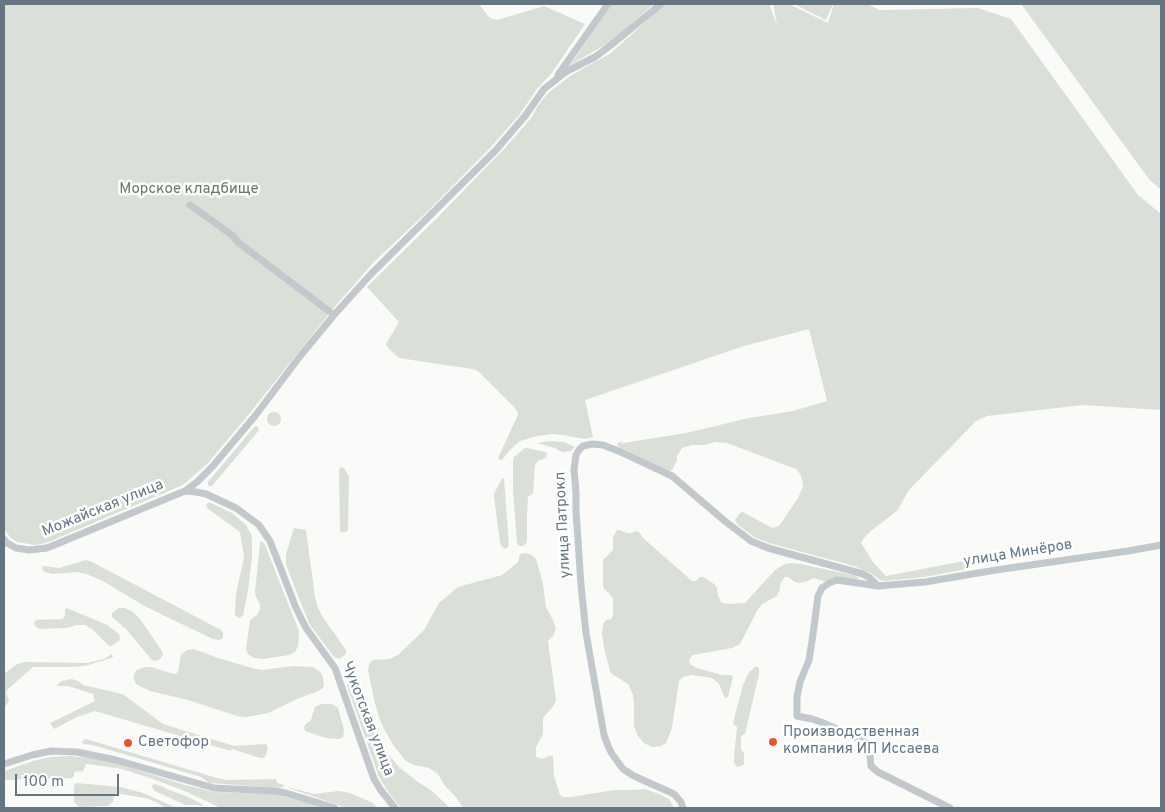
<!DOCTYPE html>
<meta charset="utf-8">
<style>
body{margin:0}
#map{position:relative;width:1165px;height:812px;overflow:hidden;background:#fafaf8;font-family:Overpass,sans-serif}
canvas{display:block}
.frame{position:absolute;inset:0;border:5px solid #657683;pointer-events:none}
.scale{position:absolute;left:15px;top:774px;width:104px;height:22px;box-sizing:border-box;border:2px solid #657683;border-top:0;padding-left:6px;font-size:15px;line-height:18px;white-space:nowrap;color:#657683;-webkit-text-stroke:4px #fff;paint-order:stroke}
</style>
<div id="map">
<canvas width="1165" height="812"></canvas>
<div class="frame"></div>
<div class="scale">100 m</div>
</div>
<script>
const ctx = document.querySelector('canvas').getContext('2d');
ctx.lineJoin = 'round';
function fill(path, color) { ctx.fillStyle = color; ctx.fill(path, 'evenodd'); }
const shape = rows => new Path2D(rows.map(r => 'M' + r).join(''));
function stroke(path, color, width, dash) { ctx.strokeStyle = color; ctx.lineWidth = width; ctx.lineCap = dash ? 'butt' : 'round'; ctx.setLineDash(dash || []); ctx.stroke(path); }
function drawText(font, color, halo, rows, align = 'center') {
  ctx.font = font + ' Overpass,sans-serif'; ctx.lineWidth = 5; ctx.setLineDash([]); ctx.textBaseline = 'middle'; ctx.strokeStyle = halo; ctx.fillStyle = color; for (const [text, x, y, turn = 0] of rows) {
    ctx.save(); ctx.translate(x, y); ctx.rotate((+turn || 0) * Math.PI / 180); ctx.textAlign = isNaN(turn) ? turn : align; if (halo) ctx.strokeText(text, 0, 0); ctx.fillText(text, 0, 0); ctx.restore();
  }
}
const green = shape([
 [4,4,479,4,489,17,493,19,497,20,544,6,585,24,551,74,537,89,520,114,491,147,430,209,373,263,332,310,250,413,208,463,183,485,46,543,35,545,17,542,10,537,4,529],
 [612,4,654,4,610,42,570,65],
 [665,4,769,4,777,25,773,4,789,4,828,23,834,4,867,4,880,10,978,8,1011,19,1138,195,1161,214,1161,410,1083,405,987,416,976,421,908,491,898,510,871,531,864,538,861,543,873,562,886,576,964,561,967,563,967,569,924,577,885,581,880,580,872,574,854,566,769,543,754,537,737,524,735,520,740,513,743,512,772,528,779,526,798,498,803,486,801,475,796,469,727,443,715,442,704,445,692,445,682,448,677,456,677,460,672,470,670,471,619,447,617,444,620,442,623,443,686,433,749,418,793,411,827,401,809,329,744,346,585,400,593,437,585,439,562,435,553,434,537,436,520,441,510,450,502,460,500,460,498,458,517,417,518,413,515,408,478,371,472,369,399,358,389,349,386,344,396,327,399,322,367,287,438,217,504,149,532,117,537,107,548,93,570,76,611,53],
 [797,4,833,4,826,20,796,5],
 [1021,4,1161,4,1161,190,1149,179],
 '267 419a7 7 0 1 1 14 0a7 7 0 1 1-14 0Z',
 [255,426,258,427,259,430,212,486,208,486,208,482],
 [551,441,564,442,575,447,571,451,564,452,560,451,555,448,537,443],
 [525,448,527,448,545,452,547,454,546,458,538,461,535,465,533,493,528,497,527,515,527,541,526,544,523,546,519,546,517,543,513,490,513,461,514,457],
 [341,467,344,468,349,477,348,529,347,531,345,532,341,532,340,530,339,469],
 [502,478,504,479,509,545,508,547,505,549,502,547,500,543,494,497,494,494],
 [209,502,232,513,246,525,251,534,252,540,252,557,248,591,243,615,240,618,237,617,235,615,235,610,236,594,244,557,240,532,207,508,206,505],
 [294,528,306,530,315,597,318,608,322,616,346,650,346,654,339,659,334,657,310,625,302,606,288,570,286,564,286,554],
 [617,530,620,530,627,533,631,533,637,531,639,532,643,538,692,581,696,581,700,577,703,577,714,584,717,588,718,596,721,602,727,604,745,603,775,570,785,564,792,563,801,564,856,576,858,578,858,579,856,580,824,581,814,578,805,582,799,583,795,582,788,577,785,577,781,582,779,591,777,596,762,604,758,609,740,644,732,648,693,655,689,659,690,664,697,668,722,675,731,675,733,677,728,697,725,698,719,684,712,678,692,675,683,677,679,681,672,728,666,743,661,746,652,747,644,743,638,736,634,726,634,703,633,695,628,684,612,674,610,671,604,648,602,633,603,624,606,620,611,619,613,616,613,599,609,593,605,590,603,587,603,562,604,559,613,550,613,537],
 [260,542,263,542,265,545,299,631,298,646,295,652,289,655,263,659,254,658,248,654,246,649,250,620,257,615,260,609,260,604,256,597,255,592],
 [526,553,533,556,536,559,543,584,546,607,553,620,556,629,553,636,548,641,556,700,554,705,543,718,543,734,536,747,536,757,542,759,549,756,553,756,554,776,560,795,563,797,570,797,615,790,635,790,644,789,659,794,669,799,674,808,463,808,456,797,445,786,438,774,429,768,414,765,406,761,394,746,385,731,379,718,374,699,368,670,370,662,373,660,390,659,399,654,424,630,439,603,458,587,502,575,518,562,520,554],
 [86,560,92,562,221,630,223,633,223,638,219,640,213,639,171,619,143,605,101,580,86,574,77,572,52,574,45,572,42,569,43,566,59,568],
 [67,608,107,625,119,634,120,640,112,646,109,646,92,629,85,625,76,625,67,628,40,629,36,627,34,624,36,620,62,619,65,616,65,609],
 [119,608,125,608,133,612,140,619,162,651,163,655,160,659,156,661,152,660,126,629,112,617,112,613],
 [194,649,218,658,252,668,262,670,294,666,312,667,318,670,322,674,324,683,323,688,318,691,297,699,268,713,246,717,237,716,188,700,150,691,136,684,134,679,134,674,137,670,145,667,151,667,174,674,176,674,178,671,181,655,187,650],
 [112,654,113,657,111,658,85,666,69,667,33,667,8,689,6,692,9,701,4,708,4,674,17,664,26,662,87,663,104,659],
 [755,667,758,667,759,669,759,674,745,734,741,736,741,750,744,753,744,764,741,766,737,767,734,763,734,757,737,727,733,724,734,719,743,685,749,672],
 [349,672,353,674,359,685,361,696,364,700,370,721,376,736,387,753,400,768,418,782,432,791,450,808,401,808,391,796,379,777,347,686,347,675],
 [72,679,78,681,83,685,118,693,124,695,163,724,234,746,266,744,268,748,266,755,263,758,260,758,232,749,231,751,95,711,77,717,54,729,50,723,95,701,93,694,68,686,57,686,58,684,62,681],
 [321,704,332,704,338,708,344,730,343,737,339,739,326,738,305,731,304,728,305,725,311,720,315,707],
 [86,739,217,778,226,780,276,779,277,783,284,785,284,786,281,788,209,783,201,777,93,745,83,744,82,741],
 [70,756,89,758,116,763,185,785,214,792,272,794,296,799,324,808,221,808,187,792,153,779,122,769,88,764,86,764,83,771,74,772,74,776,72,778,4,780,4,771,33,761,51,757],
 [76,783,121,787,143,793,177,808,165,808,156,802,146,798,115,793,114,794,113,802,108,806,83,807,79,807,74,802,74,786],
 [153,784,161,786,172,791,186,796,202,804,203,805,201,806,197,805,185,805,155,791,152,787],
 [288,787,314,794,339,791,350,793,373,803,378,808,346,808,289,788]
]);
const street = shape([
 [558,75,608,4],
 [190,205,232,235,239,243,334,315],
 [185,491,196,492,206,494,236,508,259,525,270,541,296,608,306,628,335,668,374,779,380,789,395,808],
 [4,539,7,543,16,548,29,550,47,548,185,491,197,482,212,467,255,416,301,355,334,315,372,273,496,150,525,116,544,89,567,71,595,57,611,45,661,4],
 [4,764,32,755,51,751,77,752,116,760,214,788,274,791,286,793,335,808],
 [683,808,681,802,674,794,634,776,623,769,612,754,608,746,604,735,586,633,581,585,576,511,576,493,574,469,576,455,579,450,583,446,592,444,603,445,621,452,672,476,726,522,751,541,768,548,863,574,870,578,878,586],
 [950,808,878,772,871,766,869,746,864,741,821,722,812,719,797,716,797,697,800,682,809,660,813,634,818,596,822,588,829,583,837,580,878,586,925,582,996,570,1128,551,1161,545]
]);
const markers = [
 [773,742,5,"#e4572e"],
 [128,743,5,"#e4572e"]
];
const parkNames = [
 ["Морское кладбище",189,190]
];
const streetNames = [
 ["Можайская улица",103,509,-22],
 ["улица Патрокл",564,525,-93],
 ["улица Минёров",1018,554,-9],
 ["Чукотская улица",367,719,69]
];
const poiNames = [
 ["Производственная",783,733],
 ["компания ИП Иссаева",783,750],
 ["Светофор",138,743]
];
fill(green, '#dadfd7');
stroke(street, '#c3c8cc', 7);
for (const [x, y, r, color] of markers) { const dot = new Path2D(); dot.arc(x, y, r, 0, 2 * Math.PI); ctx.fillStyle = color; ctx.fill(dot); stroke(dot, '#fff', 2); }
drawText('15px', '#687a64', '#fff', parkNames);
drawText('15px', '#657683', '#fff', streetNames);
drawText('15px', '#657683', '#fff', poiNames, 'left');
</script>
